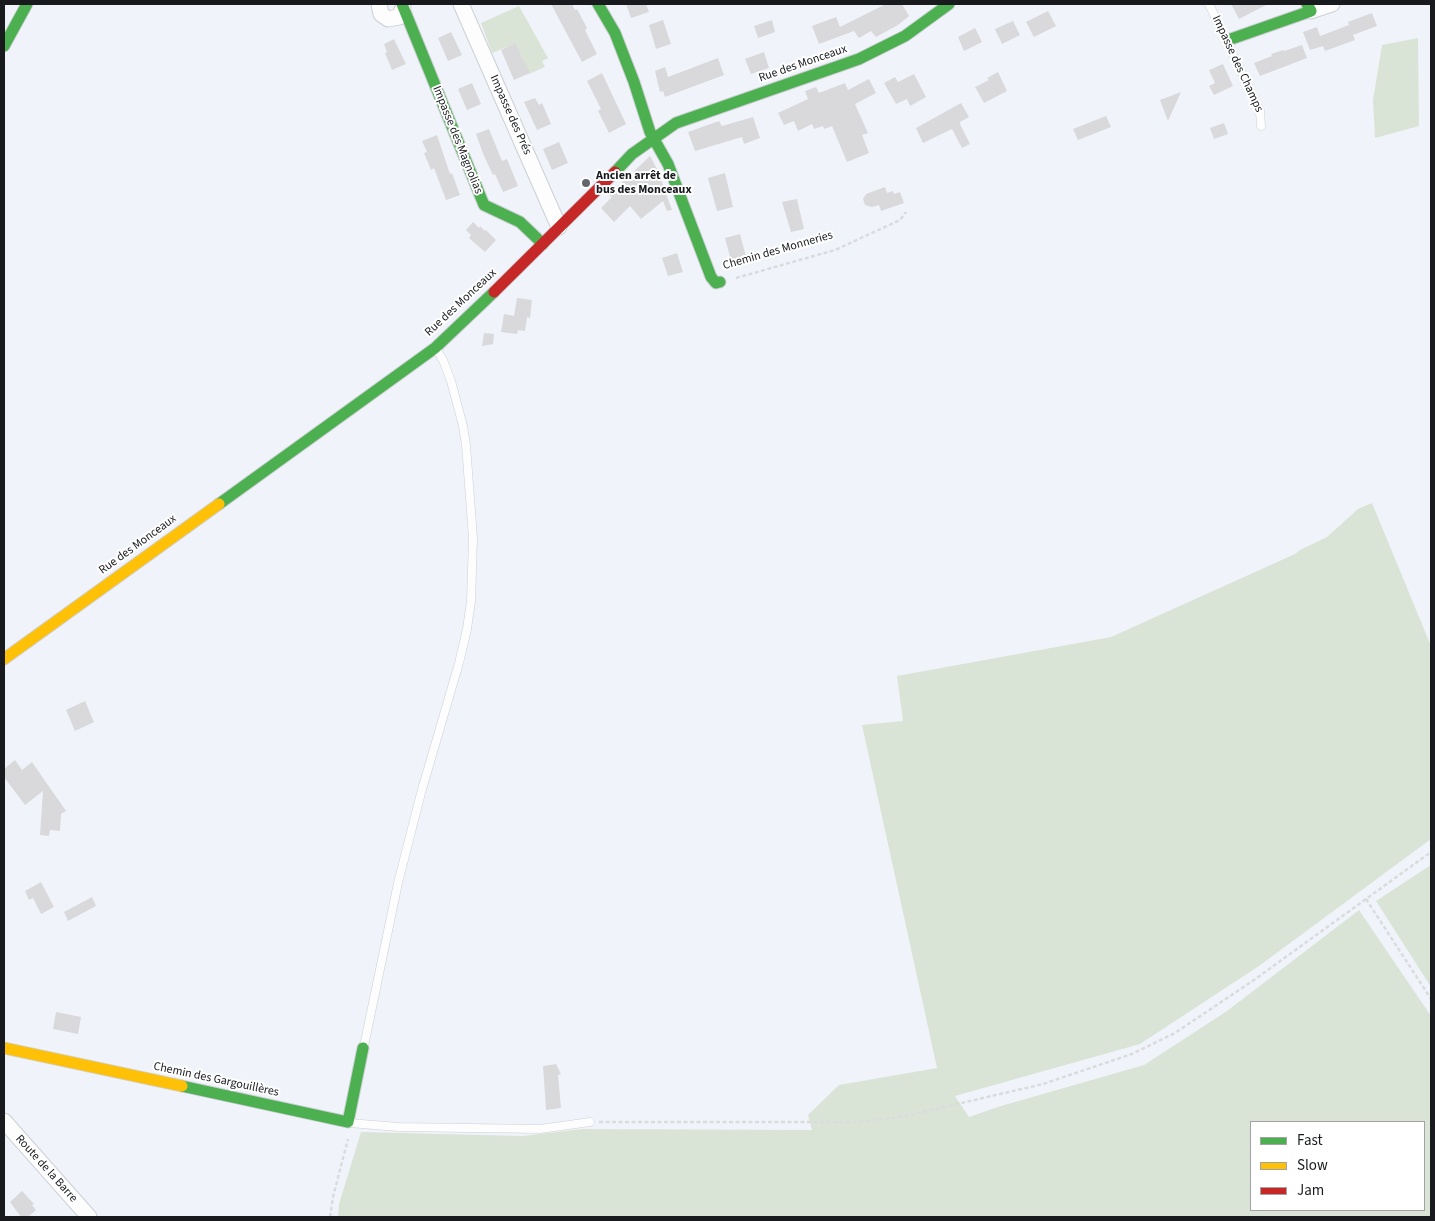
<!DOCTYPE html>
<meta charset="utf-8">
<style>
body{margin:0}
#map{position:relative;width:1435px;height:1221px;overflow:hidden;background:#f0f4fa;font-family:"Source Sans 3",sans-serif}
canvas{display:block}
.frame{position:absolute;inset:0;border:5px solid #181a1e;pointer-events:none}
.legend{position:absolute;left:1250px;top:1121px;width:175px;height:90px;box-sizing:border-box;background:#fff;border:1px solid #a3a3a5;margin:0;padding:6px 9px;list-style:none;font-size:15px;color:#181a1e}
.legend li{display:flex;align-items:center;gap:10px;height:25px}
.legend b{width:25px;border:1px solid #a3a3a5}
</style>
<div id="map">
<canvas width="1435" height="1221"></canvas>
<div class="frame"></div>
<ul class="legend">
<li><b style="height:6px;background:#4caf50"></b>Fast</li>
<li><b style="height:6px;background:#ffc107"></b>Slow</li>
<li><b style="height:6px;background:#c62828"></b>Jam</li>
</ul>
</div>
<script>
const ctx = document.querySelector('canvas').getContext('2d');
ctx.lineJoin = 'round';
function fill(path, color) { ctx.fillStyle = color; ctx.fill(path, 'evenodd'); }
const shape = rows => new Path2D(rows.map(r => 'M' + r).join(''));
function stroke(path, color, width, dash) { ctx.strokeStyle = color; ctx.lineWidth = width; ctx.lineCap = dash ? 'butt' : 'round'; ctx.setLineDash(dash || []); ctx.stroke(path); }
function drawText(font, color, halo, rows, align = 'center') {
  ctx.font = font + ' "Source Sans 3",sans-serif'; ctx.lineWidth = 4; ctx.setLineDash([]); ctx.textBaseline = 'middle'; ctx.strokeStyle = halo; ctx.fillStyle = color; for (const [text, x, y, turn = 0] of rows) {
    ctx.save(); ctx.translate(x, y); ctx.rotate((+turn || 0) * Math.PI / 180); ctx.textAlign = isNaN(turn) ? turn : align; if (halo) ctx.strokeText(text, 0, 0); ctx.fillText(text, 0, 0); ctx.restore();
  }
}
const green = shape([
 [519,6,548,58,542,61,545,67,529,74,522,60,523,59,521,54,519,54,514,44,492,53,481,23],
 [1418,38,1419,126,1375,138,1373,100,1382,45],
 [1372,503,1431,646,1431,839,1259,966,1140,1044,955,1096,969,1117,1001,1106,1144,1065,1227,1011,1359,910,1431,1016,1431,1217,338,1217,339,1204,361,1132,523,1136,582,1129,812,1130,808,1115,839,1085,937,1068,862,725,903,721,897,676,1111,637,1295,554,1300,550,1327,537,1358,509],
 [1424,1122,1424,1210,1251,1210,1251,1122],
 [1431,865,1431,987,1376,901]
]);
const building = shape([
 [551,4,572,4,575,10,577,9,587,28,585,30,597,54,582,62],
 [626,4,646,4,649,12,631,18],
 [886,4,902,4,909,16,898,25,876,37,871,31,859,38,854,31,819,44,812,26,836,17,840,27],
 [1231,4,1268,4,1239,19],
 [1048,11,1056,26,1034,37,1026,22],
 [1372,13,1377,26,1353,35,1355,40,1325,51,1323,46,1310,50,1303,32,1317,27,1320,36,1349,25,1348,22],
 [663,20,671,44,656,49,649,25],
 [772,20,775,32,758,38,754,26],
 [1013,21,1020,35,1002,44,995,29],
 [975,28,982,42,964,51,958,37],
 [451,32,462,55,448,61,438,38],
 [394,39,406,64,392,70,385,53,387,52,384,44],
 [515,43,530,73,514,80,501,50],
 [1302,45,1307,58,1260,76,1254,63,1272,56,1271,54,1283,50,1284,51],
 [764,52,769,68,751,74,745,59],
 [718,58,724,75,665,97,663,91,660,92,655,71,665,67,668,77],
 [1223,64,1233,86,1214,95,1209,86,1215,83,1209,70],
 [998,72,1007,91,984,103,975,87,989,80,987,78],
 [602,73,626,124,609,133,598,111,601,109,587,81],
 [914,74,926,97,910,106,907,99,896,104,884,83,895,77,898,82],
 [869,79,876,93,855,104,868,133,862,135,869,153,847,162,832,126,824,129,823,126,814,129,812,124,798,131,794,121,784,125,778,113,808,99,805,91,816,87,819,93,845,83,848,90],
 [472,83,481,104,467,110,458,89],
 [1181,92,1168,121,1160,100],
 [535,98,539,105,542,103,551,124,537,130,524,102],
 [961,103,969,117,960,122,960,124,970,144,962,148,952,129,923,143,916,128],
 [1106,116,1111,127,1078,140,1073,129],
 [753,117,760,138,744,144,742,137,695,151,688,132,719,121,722,126],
 [1224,123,1228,134,1214,139,1210,128],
 [489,129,502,161,507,159,518,186,503,192,495,174,493,175,484,156,476,134],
 [437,135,450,174,452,173,460,195,446,200,434,168,431,170,424,153,427,152,422,141],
 [559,142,568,163,552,170,543,149],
 [650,156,657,169,672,210,667,211,663,201,641,219,630,206,614,222,601,208,612,197,609,195],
 [725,173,733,207,717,211,708,178],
 [885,187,887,193,893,191,894,194,900,192,904,203,881,211,879,205,872,207,865,205,863,199,866,194],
 [797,199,804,229,791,232,782,202],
 [473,222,479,228,480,226,485,231,486,230,496,240,485,252,469,238,471,235,466,230],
 [740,234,748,264,733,268,725,238],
 [677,253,683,272,668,276,662,258],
 [517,298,532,300,530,318,527,317,525,331,518,330,517,334,501,332,504,314,514,316],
 [484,333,494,334,493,344,482,346],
 [85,701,94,722,75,731,66,710],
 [15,760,22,770,32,762,66,811,61,814,60,831,50,830,49,836,40,835,43,791,25,805,4,777,4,769],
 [41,882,54,907,41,914,33,898,29,900,25,891],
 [92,897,96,906,68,921,64,912],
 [56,1012,81,1017,78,1034,53,1029],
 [556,1064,561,1074,558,1075,561,1108,546,1110,543,1066],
 [22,1191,34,1204,32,1205,36,1210,28,1217,21,1217,10,1202]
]);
const path = shape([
 [736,278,835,250,900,220,906,212],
 [1366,899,1431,999],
 [599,1122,859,1122,906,1116,1043,1084,1132,1054,1175,1033,1254,980,1431,852],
 [330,1217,333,1197,348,1139]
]);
const lane = shape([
 [1209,4,1260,111,1261,126],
 [364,1046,398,883,421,793,459,663,467,629,471,601,473,538,466,445,463,426,451,381,443,360,436,349],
 [350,1123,398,1127,540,1129,590,1122]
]);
const street = shape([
 [379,4,381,14,388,19,399,17,403,8],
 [461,4,559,227],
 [1311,11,1332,4],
 [4,1121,89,1217]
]);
const fast = shape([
 [402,4,484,205,520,222,543,244],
 [598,4,615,33,634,82,650,132,668,164,711,277,716,283,720,282],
 [1231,39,1311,11,1307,4],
 [4,46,27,4],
 [615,172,632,154,676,123,859,59,905,36,949,4],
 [219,504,435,348,494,292],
 [182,1086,348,1122,363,1048]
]);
const slow = shape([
 [4,659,219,504],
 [4,1048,182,1086]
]);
const jam = shape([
 [494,292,615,172]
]);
const markers = [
 [586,183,5,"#64666b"]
];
const streetNames = [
 ["Rue des Monceaux",803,64,-19],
 ["Impasse des Champs",1237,64,65],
 ["Impasse des Prés",510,115,66],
 ["Impasse des Magnolias",457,140,68],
 ["Chemin des Monneries",778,251,-16],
 ["Rue des Monceaux",461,303,-43],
 ["Rue des Monceaux",138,545,-36],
 ["Chemin des Gargouillères",216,1080,12],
 ["Route de la Barre",46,1169,48]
];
const poiNames = [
 ["Ancien arrêt de",596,176],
 ["bus des Monceaux",596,190]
];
fill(green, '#d9e4d6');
fill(building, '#d9d8db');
stroke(lane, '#cccfd4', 9);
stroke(street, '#cccfd4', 17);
stroke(fast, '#cccfd4', 13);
stroke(slow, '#cccfd4', 13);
stroke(jam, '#cccfd4', 13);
stroke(path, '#dbdbdd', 2.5, [4, 2.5]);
stroke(lane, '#fdfdfe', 8);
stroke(street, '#fdfdfe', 15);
stroke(fast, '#4caf50', 11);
stroke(slow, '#ffc107', 11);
stroke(jam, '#c62828', 11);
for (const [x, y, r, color] of markers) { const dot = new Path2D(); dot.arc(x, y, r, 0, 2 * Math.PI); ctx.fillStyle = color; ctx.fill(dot); stroke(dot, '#fff', 2); }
drawText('12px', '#181a1e', '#fff', streetNames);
drawText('bold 12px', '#181a1e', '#fff', poiNames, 'left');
</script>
